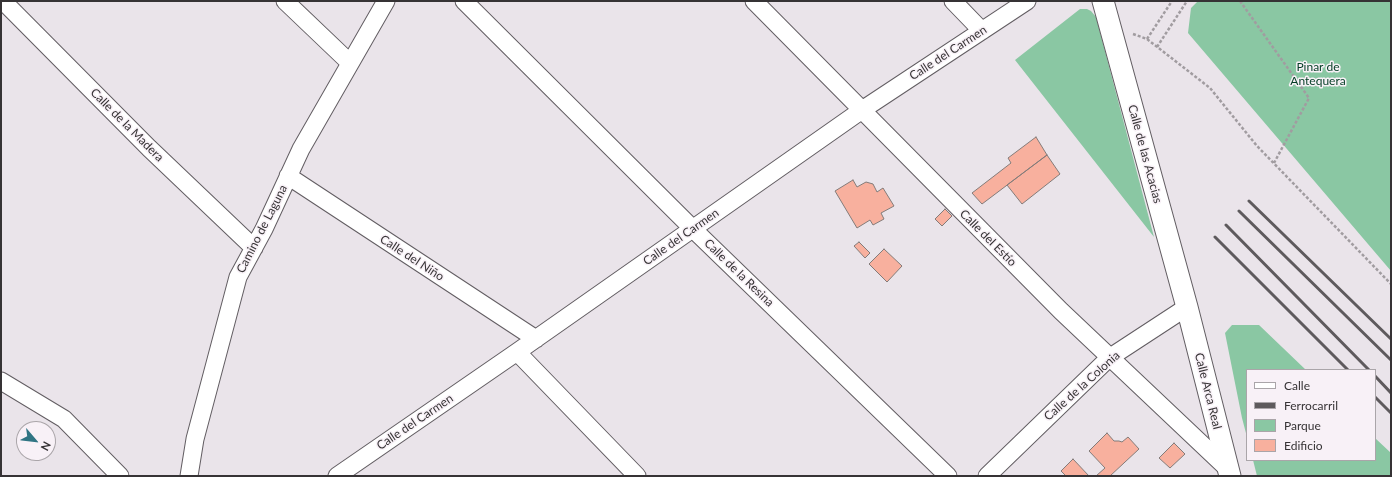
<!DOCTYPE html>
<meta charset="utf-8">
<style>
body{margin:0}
#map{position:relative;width:1392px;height:477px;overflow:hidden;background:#eae4ea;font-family:Lato,sans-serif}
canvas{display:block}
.frame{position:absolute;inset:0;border:2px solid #363335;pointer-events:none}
.legend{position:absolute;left:1246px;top:369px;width:130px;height:92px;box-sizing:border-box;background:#f8f1f7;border:1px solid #aaa5a9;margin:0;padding:5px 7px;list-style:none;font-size:12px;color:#363335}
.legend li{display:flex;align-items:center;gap:8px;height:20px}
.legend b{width:20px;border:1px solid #aaa5a9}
.north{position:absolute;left:16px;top:421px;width:40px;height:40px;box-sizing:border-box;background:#f8f1f7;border:1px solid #aaa5a9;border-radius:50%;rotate:118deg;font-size:11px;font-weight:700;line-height:16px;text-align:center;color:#363335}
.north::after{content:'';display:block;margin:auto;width:14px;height:18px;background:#307584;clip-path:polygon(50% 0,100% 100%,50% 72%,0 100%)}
</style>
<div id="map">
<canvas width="1392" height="477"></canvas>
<div class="frame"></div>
<ul class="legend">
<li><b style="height:5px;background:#fff"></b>Calle</li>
<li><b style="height:5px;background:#5e5a5d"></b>Ferrocarril</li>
<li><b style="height:11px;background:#8ac7a3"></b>Parque</li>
<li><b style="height:11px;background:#f8b09e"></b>Edificio</li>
</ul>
<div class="north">N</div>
</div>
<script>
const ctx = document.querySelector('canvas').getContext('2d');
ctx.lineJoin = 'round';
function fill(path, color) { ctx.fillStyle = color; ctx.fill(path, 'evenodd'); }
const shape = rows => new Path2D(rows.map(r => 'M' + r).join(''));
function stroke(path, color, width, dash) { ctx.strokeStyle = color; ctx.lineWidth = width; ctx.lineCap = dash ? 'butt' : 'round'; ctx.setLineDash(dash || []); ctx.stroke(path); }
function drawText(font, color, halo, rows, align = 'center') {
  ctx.font = font + ' Lato,sans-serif'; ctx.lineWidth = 3; ctx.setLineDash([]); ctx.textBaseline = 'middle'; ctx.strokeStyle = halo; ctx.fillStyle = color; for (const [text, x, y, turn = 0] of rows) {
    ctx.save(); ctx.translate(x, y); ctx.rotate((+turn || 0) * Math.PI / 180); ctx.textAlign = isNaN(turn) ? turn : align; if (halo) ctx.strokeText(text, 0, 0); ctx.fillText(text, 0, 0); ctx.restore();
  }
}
const green = shape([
 [1198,1,1391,1,1391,271,1188,33,1191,8],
 [1080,9,1087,9,1091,11,1096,17,1154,237,1015,60],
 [1232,325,1259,325,1306,370,1247,370,1247,437,1242,418,1225,333],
 [1375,438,1391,453,1391,476,1257,476,1253,460,1375,460]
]);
const building = shape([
 [1036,137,1047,155,982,204,972,193,1011,163,1008,158,1036,137],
 [1047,155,1060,174,1022,204,1007,185,1047,155],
 [853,180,857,187,866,182,873,184,877,192,883,188,894,206,881,213,884,219,873,225,870,220,857,228,835,191,853,180],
 [945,209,952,216,942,226,935,219,945,209],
 [859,242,870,253,865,258,854,246,859,242],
 [884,249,902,266,887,282,869,264,884,249],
 [1107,433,1114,441,1119,441,1122,442,1128,437,1139,449,1110,476,1096,476,1105,468,1089,451,1107,433],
 [1174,443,1185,454,1170,468,1159,458,1174,443],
 [1073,459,1089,476,1066,476,1061,471,1073,459]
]);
const path = shape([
 [1240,1,1309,98,1274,163],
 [1133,34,1147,39,1210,88,1257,146,1391,284],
 [1147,39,1172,1],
 [1157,47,1187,1]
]);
const minor = shape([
 [3,1,149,148,254,248],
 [285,1,350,63],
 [464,1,693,229,948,476],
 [754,1,1061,311,1228,469],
 [953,1,982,31],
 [288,176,536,339],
 [517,352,637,476],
 [1,381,64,419,120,476],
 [189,476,195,439,238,277,264,229,301,149,386,1],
 [337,476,517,352,862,110,1027,1],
 [987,476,1109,358,1187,307]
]);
const tertiary = shape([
 [1103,1,1187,307,1230,476]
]);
const rail = shape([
 [1249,201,1391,339],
 [1239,211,1391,360],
 [1226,225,1369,370],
 [1215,237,1348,370],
 [1375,376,1391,393],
 [1375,397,1391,413]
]);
const streetNames = [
 ["Calle del Carmen",948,53,-33],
 ["Calle de la Madera",127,125,45],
 ["Calle de las Acacias",1145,154,75],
 ["Camino de Laguna",262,229,-63],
 ["Calle del Carmen",681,237,-35],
 ["Calle del Estío",988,238,45],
 ["Calle del Niño",412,258,33],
 ["Calle de la Resina",739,273,44],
 ["Calle de la Colonia",1082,386,-42],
 ["Calle Arca Real",1208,391,76],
 ["Calle del Carmen",415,422,-34]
];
const parkNames = [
 ["Pinar de",1318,67],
 ["Antequera",1318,81]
];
fill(green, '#8ac7a3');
fill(building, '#f8b09e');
stroke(building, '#837b79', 1);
stroke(minor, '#625d62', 19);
stroke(tertiary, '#625d62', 23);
stroke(path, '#a19ca0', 2.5, [3, 2]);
stroke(minor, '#fff', 17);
stroke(tertiary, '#fff', 21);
stroke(rail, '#5e5a5d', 3);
drawText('12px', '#363335', '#f8f1f7', streetNames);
drawText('12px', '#033d24', '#f8f1f7', parkNames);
</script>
